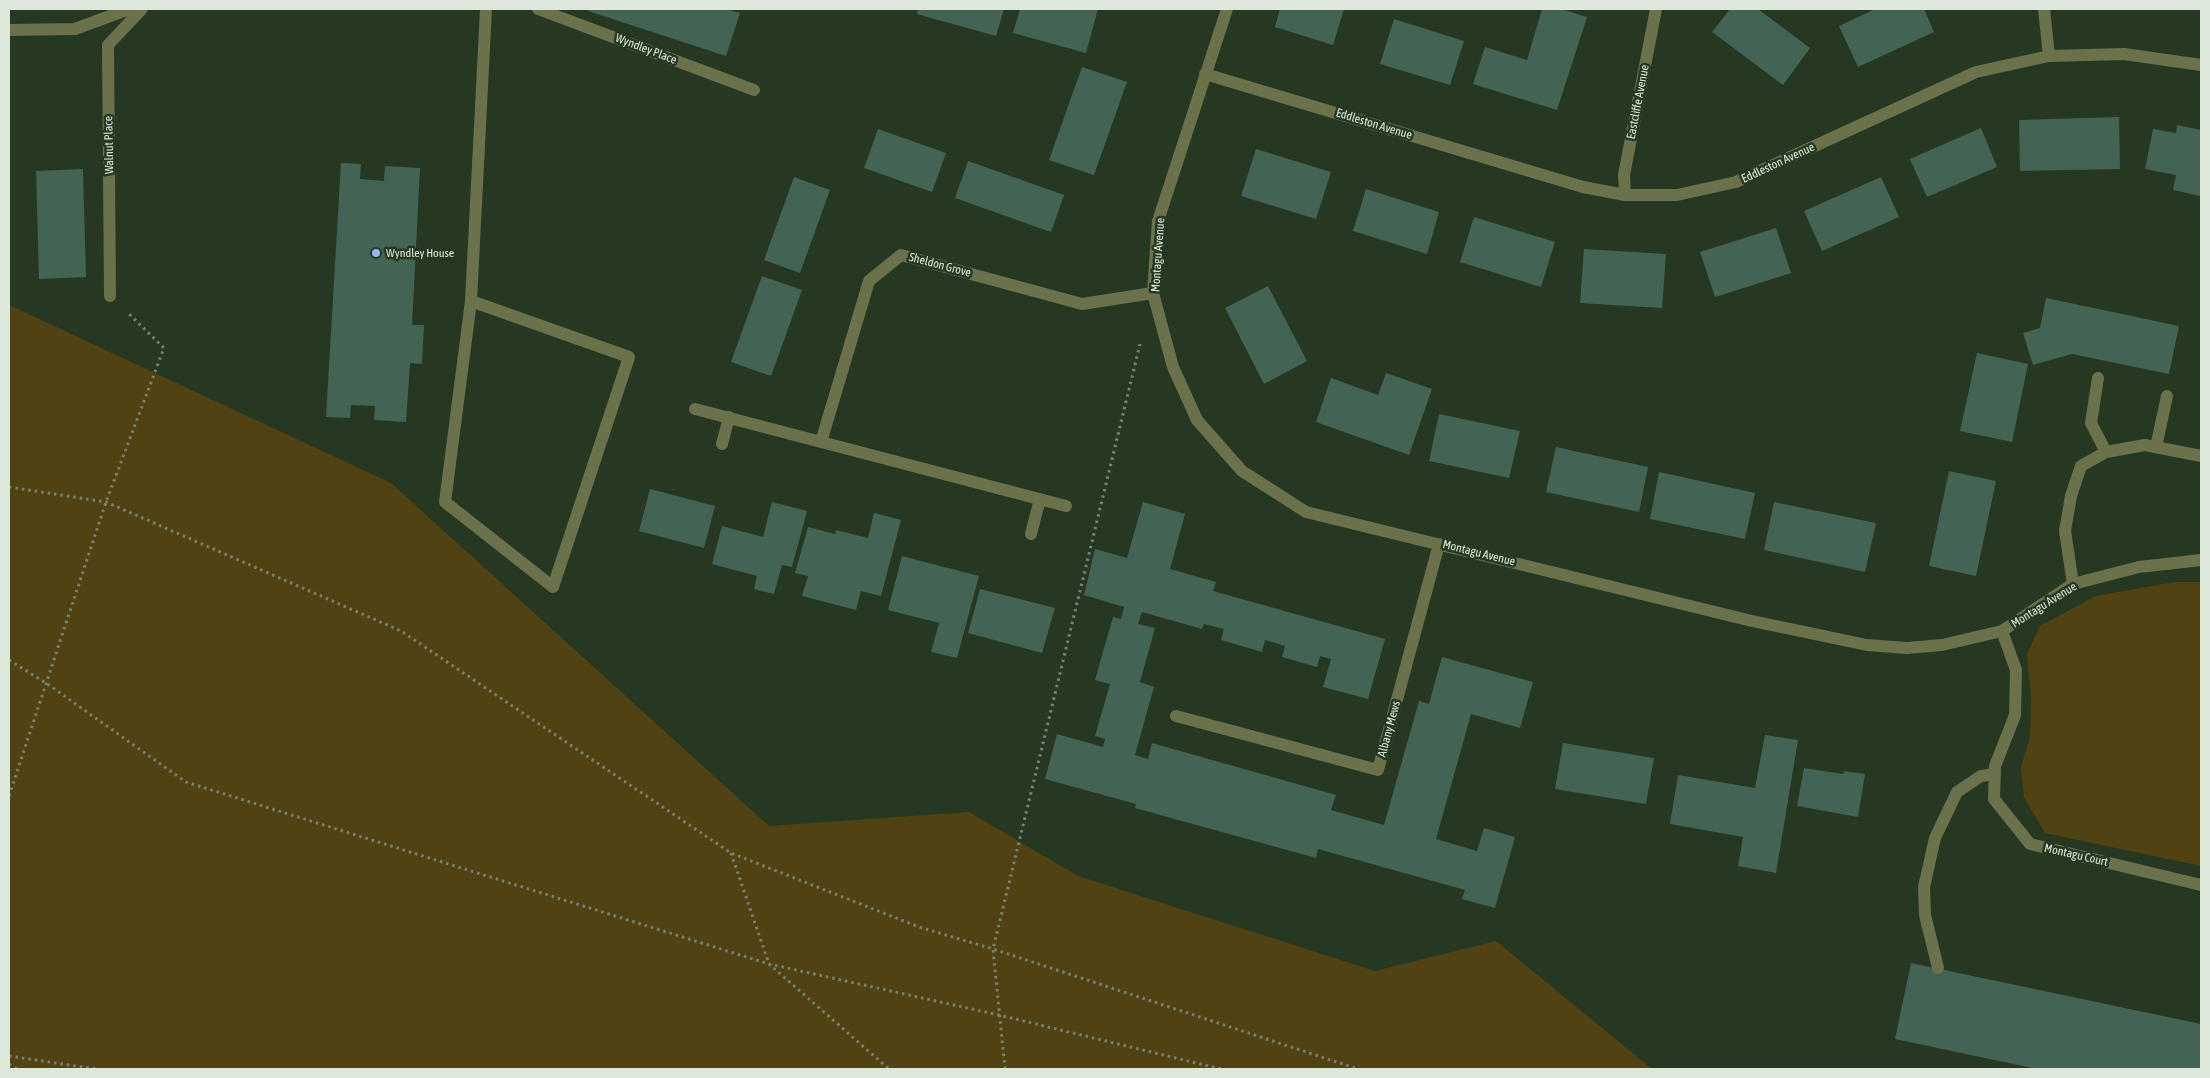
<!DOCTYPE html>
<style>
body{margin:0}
#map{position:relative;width:2210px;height:1078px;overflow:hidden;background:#263822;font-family:"Asap Condensed",sans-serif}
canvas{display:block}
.frame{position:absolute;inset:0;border:10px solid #dde8da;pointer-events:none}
</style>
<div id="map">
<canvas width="2210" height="1078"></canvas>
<div class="frame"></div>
</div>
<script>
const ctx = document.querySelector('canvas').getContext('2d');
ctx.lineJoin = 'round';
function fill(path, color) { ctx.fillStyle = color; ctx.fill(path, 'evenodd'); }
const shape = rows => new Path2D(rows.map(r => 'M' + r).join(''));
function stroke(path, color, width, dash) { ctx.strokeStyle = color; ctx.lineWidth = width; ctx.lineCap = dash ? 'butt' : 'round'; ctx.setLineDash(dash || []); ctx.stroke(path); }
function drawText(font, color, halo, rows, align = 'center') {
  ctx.font = font + ' "Asap Condensed",sans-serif'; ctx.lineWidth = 5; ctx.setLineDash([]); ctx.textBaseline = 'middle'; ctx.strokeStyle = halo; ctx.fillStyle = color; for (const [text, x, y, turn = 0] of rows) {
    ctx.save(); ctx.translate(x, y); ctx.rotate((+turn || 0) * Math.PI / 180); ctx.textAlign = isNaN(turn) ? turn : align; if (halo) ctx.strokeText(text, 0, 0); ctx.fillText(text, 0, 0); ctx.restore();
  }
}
const green = shape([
 [9,305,391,483,769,826,969,812,1078,876,1375,971,1496,941,1652,1069,9,1069],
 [2174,582,2201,582,2201,866,2045,833,2024,797,2021,767,2030,737,2031,698,2027,654,2040,626,2096,596]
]);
const building = shape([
 [589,9,727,9,740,13,726,56,588,11],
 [918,9,1004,9,996,36,917,14],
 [1020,9,1098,9,1086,53,1013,33],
 [1280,9,1344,9,1333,45,1275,27],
 [1542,9,1561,9,1587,17,1557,110,1473,84,1485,47,1527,60],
 [1730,9,1758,9,1810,48,1783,85,1712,32],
 [1875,9,1924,9,1934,32,1858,67,1839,26],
 [1394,19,1464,41,1450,85,1380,64],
 [1082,67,1127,82,1094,175,1049,160],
 [2119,117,2120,169,2020,171,2019,120],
 [2177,125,2201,130,2201,196,2173,190,2176,175,2145,169,2153,129,2176,133],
 [1981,128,1997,167,1927,197,1910,159],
 [878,129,946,153,932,192,864,168],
 [1256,149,1331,172,1316,219,1241,196],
 [968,161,1064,195,1051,232,955,198],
 [341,163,361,164,360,179,384,181,385,166,420,168,412,325,424,325,422,364,410,363,406,422,374,420,375,406,351,405,350,418,326,417],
 [83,169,86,277,39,279,36,171],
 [794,177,830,190,800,273,764,260],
 [1881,177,1899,217,1822,251,1804,211],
 [1366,189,1439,212,1427,254,1353,231],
 [1474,217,1555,242,1541,287,1460,262],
 [1776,228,1791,273,1715,297,1700,252],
 [1584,249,1666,254,1662,308,1580,303],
 [762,276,802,290,771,376,731,362],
 [1268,286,1307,361,1264,384,1225,308],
 [2046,298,2179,326,2169,374,2072,354,2033,365,2023,333,2040,328],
 [1977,353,2028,364,2012,442,1960,431],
 [1386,373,1432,389,1409,455,1316,422,1331,378,1378,395],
 [1439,414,1520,431,1509,478,1429,461],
 [1556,447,1648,467,1639,512,1546,492],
 [1949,471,1996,481,1976,576,1929,566],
 [1659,472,1755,493,1745,539,1650,519],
 [650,489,715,506,704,548,639,531],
 [772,502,807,511,792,567,782,565,774,594,754,589,757,576,712,564,722,526,763,537],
 [1143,502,1185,514,1170,569,1216,582,1213,591,1385,639,1368,699,1323,687,1331,659,1320,656,1317,667,1282,657,1285,646,1265,640,1262,652,1221,640,1224,629,1204,624,1202,629,1142,612,1138,624,1155,628,1140,682,1154,687,1135,755,1148,759,1152,743,1336,795,1331,810,1384,825,1419,701,1429,704,1442,657,1533,682,1520,728,1471,714,1436,839,1477,851,1484,828,1515,837,1495,908,1462,899,1465,890,1318,849,1316,858,1135,808,1136,804,1045,779,1057,734,1103,747,1105,739,1095,736,1110,684,1095,680,1113,617,1121,619,1124,607,1084,595,1095,549,1127,558],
 [1774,502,1876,523,1865,572,1764,550],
 [874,513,901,520,881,596,861,591,856,610,802,596,808,576,795,573,808,527,835,534,836,530,868,538],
 [902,556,979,576,957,658,931,652,939,623,888,610],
 [980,589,1055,608,1042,653,968,633],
 [1765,735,1798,740,1776,873,1738,866,1743,837,1670,824,1678,775,1755,788],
 [1563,743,1654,758,1646,804,1555,789],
 [1804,768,1843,774,1844,771,1865,774,1858,817,1797,806],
 [1911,963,2201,1024,2201,1069,2037,1069,1895,1039]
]);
const path = shape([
 [9,487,106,502,401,631,731,853,919,927,993,949,1358,1069],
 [9,660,46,683,186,782,769,964,999,1015,1221,1069],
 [9,796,106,502,164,348,127,312],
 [731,853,769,964,889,1069],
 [9,1056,96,1069],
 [9,1064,17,1069],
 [1005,1069,993,949,1140,344]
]);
const service = shape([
 [471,301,629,357,553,587,445,502,471,301,486,9],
 [2098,378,2091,423,2106,452],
 [2156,447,2167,396],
 [2073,584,2065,531,2071,496,2081,466,2106,452,2145,445,2201,456],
 [1938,968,1925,915,1924,887,1935,838,1957,792,1981,776,1995,774]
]);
const pedestrian = shape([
 [538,9,754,90],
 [110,296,108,45,142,9]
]);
const minor = shape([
 [1227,9,1158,221,1153,293,1173,367,1197,420,1242,471,1306,512,1752,621,1867,645,1907,648,1942,645,2002,631,2073,584,2139,567,2201,560],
 [2044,9,2049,56],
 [9,30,75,29,129,9],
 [1205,74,1583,187,1625,195,1677,195,1736,182,1976,72,2049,56,2124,54,2201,65],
 [1625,195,1624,175,1656,9],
 [695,409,1066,506],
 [821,442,869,281,901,255,1082,304,1153,293],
 [722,444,729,417],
 [1031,534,1040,499],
 [2002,631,2016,670,2015,715,1995,766,1994,799,2030,844,2201,885],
 [1176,716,1378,770,1439,544]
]);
const markers = [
 [376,253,5,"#94b7fd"]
];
const streetNames = [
 ["Wyndley Place",646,49,21],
 ["Eastcliffe Avenue",1638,102,-79],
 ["Eddleston Avenue",1374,124,17],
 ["Walnut Place",109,145,-91],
 ["Eddleston Avenue",1778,163,-25],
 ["Montagu Avenue",1158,255,-86],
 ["Sheldon Grove",940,265,15],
 ["Montagu Avenue",1479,553,14],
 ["Montagu Avenue",2044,605,-32],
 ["Albany Mews",1389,729,-75],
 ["Montagu Court",2076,855,13]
];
const poiNames = [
 ["Wyndley House",386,253]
];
fill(green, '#514213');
fill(building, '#436355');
stroke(path, '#758472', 3, [2.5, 4]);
stroke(service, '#6b714a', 12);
stroke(pedestrian, '#6b714a', 12);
stroke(minor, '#6b714a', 12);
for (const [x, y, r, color] of markers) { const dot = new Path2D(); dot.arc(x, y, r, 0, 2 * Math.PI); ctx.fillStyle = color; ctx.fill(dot); stroke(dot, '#263822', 2); }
drawText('12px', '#dde8da', '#263822', streetNames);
drawText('12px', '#dde8da', '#263822', poiNames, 'left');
</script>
